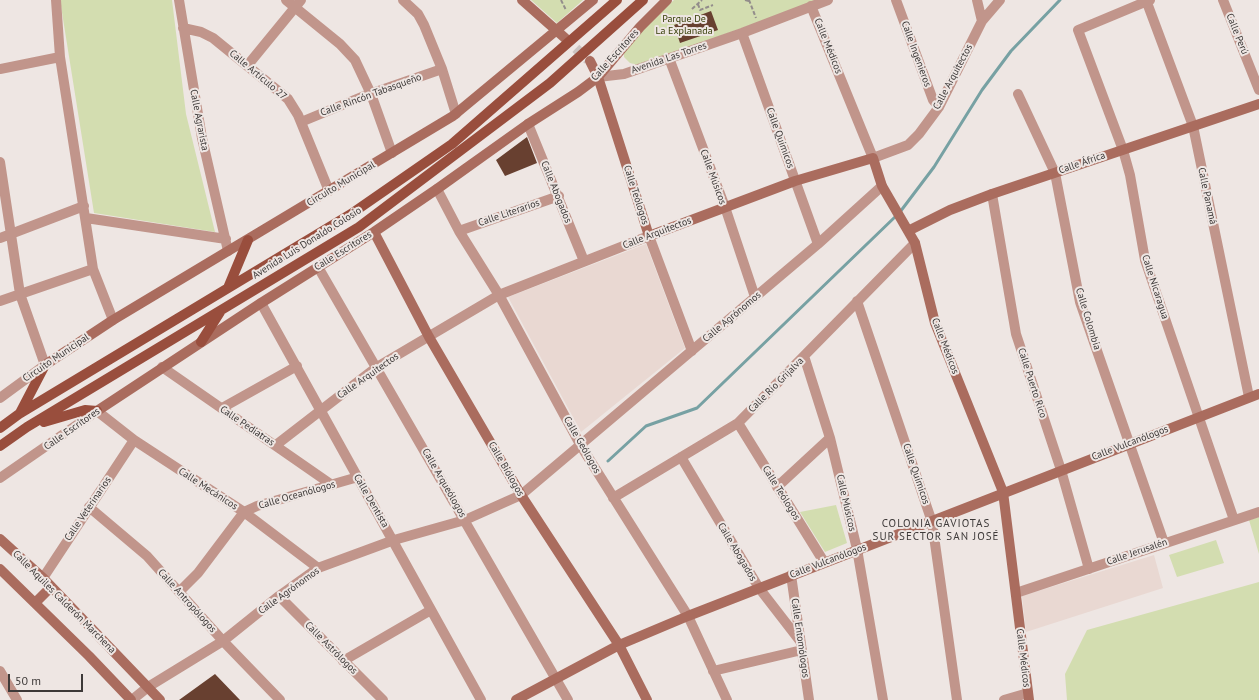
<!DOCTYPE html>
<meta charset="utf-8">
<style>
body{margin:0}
#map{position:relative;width:1259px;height:700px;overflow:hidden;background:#eee6e3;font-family:"PT Sans",sans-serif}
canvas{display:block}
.scale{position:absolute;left:8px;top:674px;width:75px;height:18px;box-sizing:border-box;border:2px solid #3d3938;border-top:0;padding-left:5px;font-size:12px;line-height:14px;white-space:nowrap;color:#3d3938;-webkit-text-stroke:3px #eee6e3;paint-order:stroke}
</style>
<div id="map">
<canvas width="1259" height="700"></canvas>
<div class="scale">50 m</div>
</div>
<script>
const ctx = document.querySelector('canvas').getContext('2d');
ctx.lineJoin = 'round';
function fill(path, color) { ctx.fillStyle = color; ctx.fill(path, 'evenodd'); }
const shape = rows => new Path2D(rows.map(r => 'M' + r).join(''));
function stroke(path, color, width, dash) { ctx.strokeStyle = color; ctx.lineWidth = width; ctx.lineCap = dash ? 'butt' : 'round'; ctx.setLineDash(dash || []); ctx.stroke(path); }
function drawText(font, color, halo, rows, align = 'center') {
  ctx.font = font + ' "PT Sans",sans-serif'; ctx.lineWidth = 4; ctx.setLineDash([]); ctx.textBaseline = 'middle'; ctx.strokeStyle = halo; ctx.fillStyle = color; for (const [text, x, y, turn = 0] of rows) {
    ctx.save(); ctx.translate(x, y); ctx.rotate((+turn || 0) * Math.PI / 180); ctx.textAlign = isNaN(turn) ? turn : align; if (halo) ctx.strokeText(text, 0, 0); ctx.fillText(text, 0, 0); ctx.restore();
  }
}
const built = shape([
 [646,244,685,348,581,432,508,297],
 [1154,555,1163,588,1026,632,1022,596]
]);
const green = shape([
 [60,0,172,0,186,114,215,232,94,213],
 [531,0,583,0,557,23],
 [674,0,822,0,637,65,630,63,624,57,624,52,650,22],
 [836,505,847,543,825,552,800,512],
 [1259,517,1259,554,1249,520],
 [1216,540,1224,563,1177,577,1169,555],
 [1259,582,1259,700,1067,700,1065,674,1087,630]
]);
const stream = shape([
 [900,212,934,167,982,90,1011,51,1060,0],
 [608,461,646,426,697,408,896,216]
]);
const building = shape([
 [711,11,718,30,680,43,674,25],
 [527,137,537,163,505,176,496,160],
 [215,674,240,700,179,700]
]);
const secondaryTunnel = shape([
 [565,38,588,60]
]);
const path = shape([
 [561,0,566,10],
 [745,0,749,1],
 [749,0,756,18],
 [698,4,700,10,713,5],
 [692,9,702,0]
]);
const street = shape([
 [56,0,60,57,93,269,113,320],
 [179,0,202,138,228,251],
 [286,0,340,44,355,60,371,94,392,153],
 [403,0,418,14,424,25,442,69,456,114],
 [896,0,933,100,939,107],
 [977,0,982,21],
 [1146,0,1193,126,1249,397],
 [1150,0,1078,30,1123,150,1130,175,1145,260,1234,520],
 [1223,0,1259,90],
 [811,6,873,158,908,145,919,134,939,107,982,21,1000,0],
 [183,28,201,32,213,38,288,99,298,115,329,191],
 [742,33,818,244],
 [669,58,725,207,755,297],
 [247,66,301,0],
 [0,69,60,57],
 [598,77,624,74,742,33,828,0],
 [1018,94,1055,173,1080,302,1164,543],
 [301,122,364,96,442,69],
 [528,124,584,261],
 [0,162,20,294,45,365,0,398],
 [437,189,459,231,499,295,581,446,688,616,727,700],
 [992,194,1016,334,1061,470,1089,569],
 [86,218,226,239],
 [459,231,559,196],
 [0,238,84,206],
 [318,267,568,700],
 [0,301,93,269],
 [857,301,932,522,957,700],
 [261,303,481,700],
 [804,356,830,438,857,549,883,700],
 [162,367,332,485],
 [222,408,297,366],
 [738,423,824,562],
 [276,445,377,367,499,295,649,236,692,351],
 [681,457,759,588,800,641],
 [0,478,97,411,134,440,244,512,318,568],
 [777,487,830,438],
 [613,498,738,423,915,243],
 [89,507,147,556,223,641,280,700],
 [791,575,809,700],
 [43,578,134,440],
 [179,592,198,573,244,512,257,506,358,477],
 [1016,593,1259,512],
 [279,596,383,700],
 [343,661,431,610],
 [0,671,17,700],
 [713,671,802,650],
 [132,700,148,687,223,641,279,596,318,568,394,540,465,520,521,495,818,244,882,186],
 [1004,700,1028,693]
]);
const secondary = shape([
 [522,0,565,38],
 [590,61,598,77,649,236,795,181,873,158,882,186,915,243,935,323,1003,492,1029,700],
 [908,231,950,210,992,194,1259,104],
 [374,232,429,337,521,495,619,645,647,700],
 [45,365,113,320,453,116,593,0],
 [97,411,261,303,374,232,437,189,528,124,578,92,598,77,640,27,667,0],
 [0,539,43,578,160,700],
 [0,569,89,656,131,700],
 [35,603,51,587],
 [516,700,619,645,688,616,1259,394]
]);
const primary = shape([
 [228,288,248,240],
 [201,342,220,312],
 [20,413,45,365],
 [44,422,85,410,97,411],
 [0,428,19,414,351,214,452,144,617,0],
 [0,446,27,427,359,227,550,83,643,0]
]);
const parkNames = [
 ["Parque De",684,19],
 ["La Explanada",684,31]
];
const streetNames = [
 ["Calle Perú",1237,34,68],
 ["Calle Médicos",828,46,68],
 ["Calle Ingenieros",916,54,70],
 ["Calle Escritores",615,55,-48],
 ["Avenida Las Torres",669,58,-19],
 ["Calle Artículo 27",258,75,40],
 ["Calle Arquitectos",953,77,-62],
 ["Calle Rincón Tabasqueño",371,95,-20],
 ["Calle Agrarista",199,120,79],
 ["Calle Químicos",780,138,70],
 ["Calle África",1082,163,-19],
 ["Calle Músicos",713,177,70],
 ["Circuito Municipal",341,184,-31],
 ["Calle Abogados",556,192,68],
 ["Calle Teólogos",636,195,72],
 ["Calle Panamá",1207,196,78],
 ["Calle Literarios",509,213,-19],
 ["Calle Arquitectos",657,233,-21],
 ["Avenida Luis Donaldo Colosio",307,243,-32],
 ["Calle Escritores",343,251,-32],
 ["Calle Nicaragua",1155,287,72],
 ["Calle Agrónomos",732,317,-40],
 ["Calle Colombia",1088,319,73],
 ["Calle Médicos",945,346,69],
 ["Circuito Municipal",56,358,-34],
 ["Calle Arquitectos",368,376,-35],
 ["Calle Puerto Rico",1032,383,72],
 ["Calle Río Grijalva",776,385,-45],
 ["Calle Pediatras",247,426,34],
 ["Calle Escritores",72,429,-35],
 ["Calle Vulcanólogos",1130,443,-21],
 ["Calle Geólogos",582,445,60],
 ["Calle Biólogos",506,469,60],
 ["Calle Químicos",916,474,71],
 ["Calle Arqueólogos",444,483,60],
 ["Calle Mecánicos",208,489,33],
 ["Calle Teólogos",781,493,58],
 ["Calle Oceanólogos",297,495,-16],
 ["Calle Dentista",371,501,60],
 ["Calle Músicos",846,503,77],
 ["Calle Veterinarios",88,509,-56],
 ["Calle Abogados",737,552,59],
 ["Calle Jerusalén",1137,552,-19],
 ["Calle Vulcanólogos",828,561,-21],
 ["Calle Agrónomos",289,591,-36],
 ["Calle Antropólogos",187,601,48],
 ["Calle Aquiles Calderón Marchena",64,602,45],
 ["Calle Entomólogos",800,638,82],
 ["Calle Astrólogos",331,648,45],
 ["Calle Médicos",1023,658,83]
];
const neighbourhoodNames = [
 ["COLONIA GAVIOTAS",936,524],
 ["SUR SECTOR SAN JOSÉ",936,537]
];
fill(built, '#e9d8d2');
fill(green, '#d3ddb0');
stroke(stream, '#77a1a3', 3);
fill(building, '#684030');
stroke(secondaryTunnel, '#cbc3c1', 10, [10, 5]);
stroke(path, '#938d8b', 2, [4, 2]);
stroke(street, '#c1958b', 10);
stroke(secondary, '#aa6c5e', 10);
stroke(primary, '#994e3d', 10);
drawText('10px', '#363e07', '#eee6e3', parkNames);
drawText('10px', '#3d3938', '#eee6e3', streetNames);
ctx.letterSpacing = '1px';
drawText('11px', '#3d3938', '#eee6e3', neighbourhoodNames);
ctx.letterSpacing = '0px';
</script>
